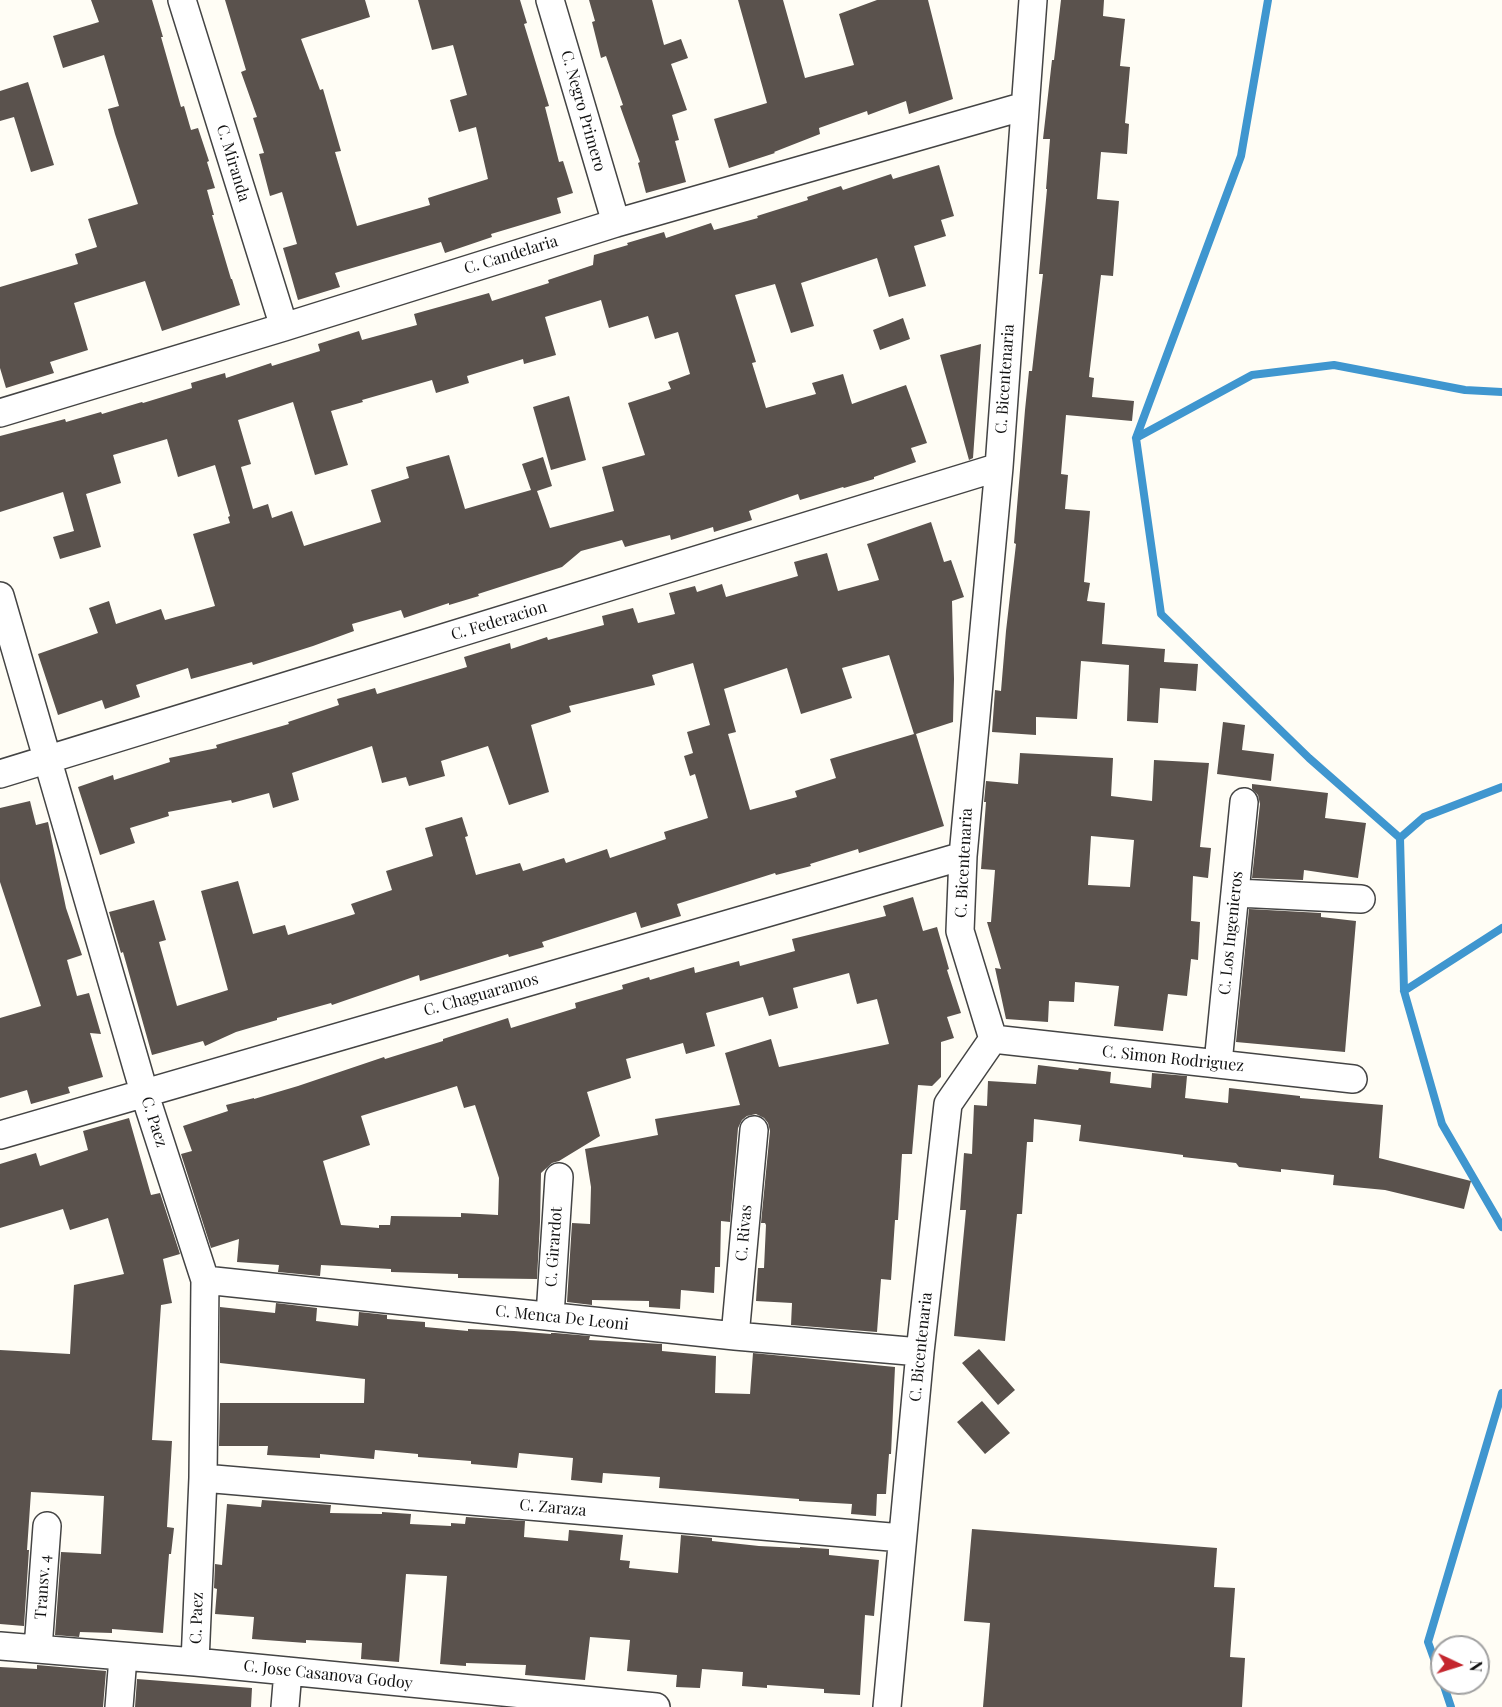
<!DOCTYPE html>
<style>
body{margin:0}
#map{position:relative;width:1502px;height:1707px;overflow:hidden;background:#fffdf5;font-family:"Playfair Display",serif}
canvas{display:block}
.north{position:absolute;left:1430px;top:1635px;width:60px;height:60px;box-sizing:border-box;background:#fff;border:2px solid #a0a0a0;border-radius:50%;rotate:94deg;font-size:16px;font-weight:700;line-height:24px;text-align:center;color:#111}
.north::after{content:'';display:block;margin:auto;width:21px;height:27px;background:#c4262e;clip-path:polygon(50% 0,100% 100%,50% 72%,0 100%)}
</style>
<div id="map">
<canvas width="1502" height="1707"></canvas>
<div class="north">N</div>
</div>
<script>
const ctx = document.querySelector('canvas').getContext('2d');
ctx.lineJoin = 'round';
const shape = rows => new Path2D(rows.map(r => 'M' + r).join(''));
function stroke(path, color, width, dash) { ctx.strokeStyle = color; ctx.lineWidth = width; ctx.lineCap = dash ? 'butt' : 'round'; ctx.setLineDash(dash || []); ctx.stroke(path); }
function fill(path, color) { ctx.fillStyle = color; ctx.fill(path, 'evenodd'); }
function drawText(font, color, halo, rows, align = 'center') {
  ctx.font = font + ' "Playfair Display",serif'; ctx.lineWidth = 6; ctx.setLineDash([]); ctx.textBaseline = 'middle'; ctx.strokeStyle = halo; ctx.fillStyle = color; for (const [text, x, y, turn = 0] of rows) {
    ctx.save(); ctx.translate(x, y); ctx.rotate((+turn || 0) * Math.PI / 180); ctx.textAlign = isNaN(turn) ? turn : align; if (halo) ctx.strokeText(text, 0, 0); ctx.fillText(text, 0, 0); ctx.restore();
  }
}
const stream = shape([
 [1268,0,1241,156,1136,438,1161,614,1309,758,1400,838,1404,991,1442,1124,1502,1227],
 [1136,438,1252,375,1334,365,1465,390,1502,392],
 [1400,838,1424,817,1502,787],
 [1404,991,1502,928],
 [1442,1681,1428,1642,1502,1393],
 [1443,1683,1451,1707]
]);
const building = shape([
 [91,0,152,0,163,37,161,37,181,107,184,106,191,130,198,128,209,161,207,162,215,188,207,190,214,215,212,215,231,279,232,279,240,305,162,331,145,281,74,303,88,350,50,362,54,373,6,388,0,368,0,287,78,264,75,254,97,247,88,219,138,204,115,134,108,109,119,106,104,55,63,68,53,36,99,22],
 [225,0,365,0,370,17,301,39,320,90,323,89,341,151,335,152,357,226,430,205,428,198,488,179,476,127,459,132,450,100,467,95,453,45,432,50,418,0,520,0,527,23,524,24,549,106,545,107,559,162,563,161,573,193,557,198,561,213,491,234,492,237,445,253,441,242,335,273,340,287,298,300,283,248,297,244,282,192,270,196,259,154,264,153,253,118,257,117,241,72,246,70],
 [589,0,652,0,664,45,681,39,688,58,671,64,687,110,672,115,679,140,675,141,686,182,646,193,638,163,640,162,620,106,623,105,606,56,601,58,592,22,595,21],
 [738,0,783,0,805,78,854,65,839,14,877,0,928,0,953,99,909,114,906,101,868,115,867,111,819,128,820,134,774,152,775,153,729,168,714,119,767,103],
 [1061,0,1104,0,1103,16,1125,19,1120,66,1130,67,1125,123,1129,124,1127,154,1101,152,1097,199,1119,201,1113,276,1101,275,1089,377,1094,378,1092,397,1134,401,1132,421,1066,415,1061,474,1068,475,1065,509,1090,511,1084,582,1090,583,1087,601,1105,603,1102,644,1165,649,1164,662,1198,664,1196,691,1160,688,1158,723,1127,721,1129,665,1081,661,1077,719,1036,717,1036,735,992,732,995,690,1001,691,1006,631,1016,544,1014,543,1025,410,1029,371,1032,371,1043,274,1039,274,1047,189,1046,189,1050,139,1043,139,1052,60,1054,60],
 [28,82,54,165,31,172,14,117,0,121,0,91],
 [939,165,954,216,941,220,946,236,914,246,926,286,889,297,877,258,801,283,814,326,791,333,775,284,735,295,756,362,752,363,766,408,816,394,812,383,843,374,852,404,906,385,927,443,911,448,916,462,874,477,874,479,844,488,843,487,800,500,798,494,749,511,752,520,714,532,713,527,671,540,670,535,625,547,622,540,581,551,562,567,478,594,479,596,449,605,449,603,404,618,401,610,352,624,354,631,313,646,253,665,252,662,191,679,188,668,136,685,140,697,105,709,102,700,58,715,38,654,98,633,89,608,109,601,116,624,161,609,165,620,215,606,193,534,230,523,228,517,230,516,215,465,178,477,167,439,113,455,121,483,86,494,101,547,60,559,53,537,74,531,63,492,0,512,0,436,65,419,66,422,101,412,102,414,142,402,143,403,192,388,191,383,225,373,226,378,271,363,272,366,320,351,318,344,359,331,362,340,417,325,414,314,489,293,492,301,549,283,548,280,593,265,594,255,628,245,627,243,664,232,666,238,711,223,714,230,758,218,757,216,808,200,807,197,841,186,843,190,891,174,893,179],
 [601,300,609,328,648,316,655,339,678,332,690,374,668,382,671,389,628,403,645,455,602,467,614,511,550,528,537,491,552,486,543,457,522,464,531,490,465,509,449,455,406,467,409,478,371,490,381,522,304,546,292,511,272,518,268,504,253,509,241,467,251,464,238,420,293,402,315,475,348,465,331,411,363,402,362,400,432,380,436,393,469,383,467,376,523,359,524,364,556,355,545,317],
 [903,318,910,339,880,350,873,330],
 [981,344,973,458,969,460,940,355],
 [569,396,586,460,551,470,533,407],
 [931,522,944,562,951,560,964,597,952,601,954,679,953,722,916,734,944,826,859,853,858,849,810,864,811,866,776,875,775,873,712,893,677,904,681,916,641,928,636,912,542,942,544,947,509,957,508,954,420,981,419,975,332,1005,331,1003,277,1018,277,1020,236,1032,205,1046,203,1041,152,1055,123,952,121,953,109,912,154,900,166,940,159,942,177,1006,228,990,201,891,238,881,253,934,285,925,288,935,355,914,351,904,392,890,386,871,433,856,425,828,462,817,468,836,465,837,476,875,520,863,523,871,564,858,566,863,607,849,610,858,666,839,664,832,708,818,695,774,690,776,684,756,693,753,687,732,710,725,693,663,652,675,655,685,569,706,571,712,531,725,549,792,509,805,488,746,441,761,445,776,409,786,406,777,382,783,372,746,292,773,299,800,273,808,269,793,232,803,231,800,168,812,169,816,130,828,135,843,100,855,78,787,113,775,114,780,170,762,169,758,217,748,216,745,289,724,288,722,339,705,337,699,375,688,377,694,467,667,464,657,510,643,511,649,547,637,548,640,604,625,602,616,633,608,638,623,675,614,669,593,695,586,697,592,722,584,726,597,798,576,794,562,827,553,838,591,879,580,867,544],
 [889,655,914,734,830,759,836,778,795,791,797,797,750,810,728,734,736,732,724,689,787,668,801,714,852,698,842,668],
 [1223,722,1245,725,1242,750,1274,754,1271,781,1217,774],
 [1020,753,1113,758,1111,796,1152,801,1154,760,1209,763,1200,847,1211,848,1208,878,1193,876,1191,921,1200,922,1198,960,1191,959,1187,996,1168,994,1163,1031,1114,1026,1119,986,1075,982,1074,1002,1049,1001,1048,1022,1006,1019,995,968,1001,969,987,922,991,922,995,870,981,869,986,802,984,802,986,781,1018,784],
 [1091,836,1134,840,1130,887,1088,885],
 [1252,784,1328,793,1325,818,1366,823,1358,878,1304,870,1303,880,1252,878,1260,804,1258,795,1252,789],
 [30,801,36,825,48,822,66,908,82,955,67,960,77,996,89,993,101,1034,90,1033,103,1077,68,1087,70,1093,31,1104,27,1090,0,1098,0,1018,41,1006,0,882,0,808],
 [913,897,923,931,937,927,949,969,947,970,961,1013,947,1017,954,1038,941,1042,941,1077,932,1086,918,1085,912,1154,902,1154,898,1220,895,1220,891,1280,881,1279,877,1332,791,1325,792,1303,756,1301,758,1268,764,1268,766,1225,765,1223,761,1223,770,1131,768,1123,764,1118,756,1114,747,1116,742,1120,738,1128,730,1222,721,1221,720,1267,715,1267,714,1293,681,1290,680,1309,649,1307,649,1301,592,1300,592,1305,567,1302,572,1223,590,1224,591,1187,585,1149,658,1135,655,1119,740,1105,725,1053,771,1039,779,1067,889,1044,877,999,857,1004,849,973,793,988,798,1008,769,1016,763,997,706,1013,715,1046,686,1054,683,1043,626,1059,631,1078,587,1092,600,1136,559,1161,552,1163,541,1173,540,1222,537,1279,458,1278,458,1274,391,1272,391,1269,321,1265,320,1276,278,1272,279,1265,237,1262,239,1239,211,1248,181,1154,192,1151,183,1126,228,1111,226,1105,254,1098,254,1099,298,1086,384,1057,385,1059,443,1041,443,1039,508,1018,511,1028,576,1008,575,1003,623,989,622,985,649,977,650,980,694,967,695,973,739,961,740,966,795,951,792,939,886,916,883,906],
 [457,1086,464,1108,475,1105,499,1178,498,1215,461,1213,461,1217,391,1216,390,1225,379,1225,379,1228,341,1225,323,1161,370,1145,361,1116],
 [1249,909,1321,913,1321,917,1356,921,1345,1052,1236,1042],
 [1038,1065,1078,1070,1079,1068,1111,1072,1110,1083,1151,1088,1152,1073,1187,1076,1185,1098,1228,1103,1229,1088,1300,1096,1300,1098,1383,1105,1379,1158,1471,1181,1464,1209,1385,1190,1333,1185,1334,1175,1281,1169,1281,1172,1239,1167,1236,1163,1183,1157,1183,1155,1079,1141,1081,1125,1034,1119,1033,1142,1027,1142,1022,1214,1017,1214,1005,1341,954,1336,966,1210,960,1210,964,1153,972,1154,974,1105,987,1106,988,1081,1036,1084],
 [129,1118,151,1195,160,1193,180,1254,163,1259,172,1303,161,1305,152,1440,172,1441,167,1527,174,1528,171,1554,169,1554,163,1633,112,1629,112,1633,80,1632,79,1637,55,1635,61,1552,101,1554,104,1496,31,1492,27,1550,29,1550,24,1626,0,1624,0,1350,70,1354,74,1285,124,1274,108,1218,70,1230,63,1209,0,1228,0,1164,36,1153,40,1166,88,1150,83,1131],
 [276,1303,317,1308,316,1321,358,1326,359,1312,387,1315,387,1319,425,1322,425,1327,468,1331,468,1329,514,1331,551,1334,551,1333,555,1333,590,1336,589,1340,662,1344,662,1351,716,1356,715,1393,750,1394,753,1353,895,1367,891,1454,889,1454,886,1494,877,1494,876,1516,851,1514,852,1504,799,1501,799,1499,659,1488,660,1477,603,1473,602,1483,571,1480,573,1458,519,1453,517,1468,471,1464,471,1461,418,1457,418,1454,375,1450,374,1459,320,1454,320,1458,267,1455,268,1446,219,1446,220,1403,364,1403,365,1379,220,1363,220,1307,275,1313],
 [979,1349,1015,1390,998,1405,962,1363],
 [982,1401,1010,1433,985,1454,957,1422],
 [262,1500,331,1505,330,1513,382,1514,382,1512,411,1514,410,1524,451,1526,451,1523,465,1524,466,1517,525,1521,524,1537,568,1541,569,1530,623,1535,620,1560,630,1561,629,1568,678,1573,681,1535,712,1538,712,1541,759,1546,800,1548,800,1547,829,1549,829,1555,879,1560,874,1616,865,1615,860,1695,824,1693,824,1689,767,1685,767,1688,742,1686,743,1672,702,1669,700,1688,676,1687,677,1675,627,1671,630,1640,590,1637,585,1680,525,1675,526,1665,466,1663,466,1666,440,1664,447,1576,406,1574,399,1662,361,1659,362,1643,306,1640,306,1643,252,1639,254,1617,215,1614,217,1589,214,1588,215,1564,222,1565,227,1504,261,1507],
 [972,1529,1217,1548,1214,1587,1235,1588,1230,1657,1245,1658,1242,1707,983,1707,990,1623,964,1621],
 [37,1665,106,1671,103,1707,0,1707,0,1667,37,1669],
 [137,1679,252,1688,251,1707,135,1707]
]);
const minor = shape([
 [182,0,284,327],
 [550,0,616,223],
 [0,413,284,327,616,223,1025,106],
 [0,596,144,1092,205,1280,203,1478,195,1662],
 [0,774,999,467],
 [1236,893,1361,899],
 [993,1039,1353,1079],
 [1218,1063,1244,802],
 [0,1135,963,856],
 [205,1280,735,1336,920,1352],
 [550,1316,559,1177],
 [735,1336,754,1130],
 [203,1478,902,1538],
 [0,1646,195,1662,656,1707],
 [38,1649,47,1526],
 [119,1707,123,1657],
 [285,1707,288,1671],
 [887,1707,920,1352,948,1104,993,1039,960,931,963,856,999,467,1033,0]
]);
const streetNames = [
 ["C. Negro Primero",583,111,74],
 ["C. Miranda",233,163,73],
 ["C. Candelaria",511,255,-17],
 ["C. Bicentenaria",1005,379,-86],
 ["C. Federacion",499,621,-17],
 ["C. Bicentenaria",964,863,-87],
 ["C. Los Ingenieros",1231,933,-84],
 ["C. Chaguaramos",481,995,-16],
 ["C. Simon Rodriguez",1173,1059,6],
 ["C. Paez",154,1122,72],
 ["C. Rivas",744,1233,-85],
 ["C. Girardot",554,1247,-86],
 ["C. Menca De Leoni",562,1318,6],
 ["C. Bicentenaria",921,1347,-84],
 ["C. Zaraza",553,1508,5],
 ["Transv. 4",43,1587,-86],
 ["C. Paez",197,1618,-88],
 ["C. Jose Casanova Godoy",328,1675,6]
];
stroke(stream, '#3f96cf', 8);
fill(building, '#5a524d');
stroke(minor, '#444', 30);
stroke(minor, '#fff', 27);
drawText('16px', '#111', '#fff', streetNames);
</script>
